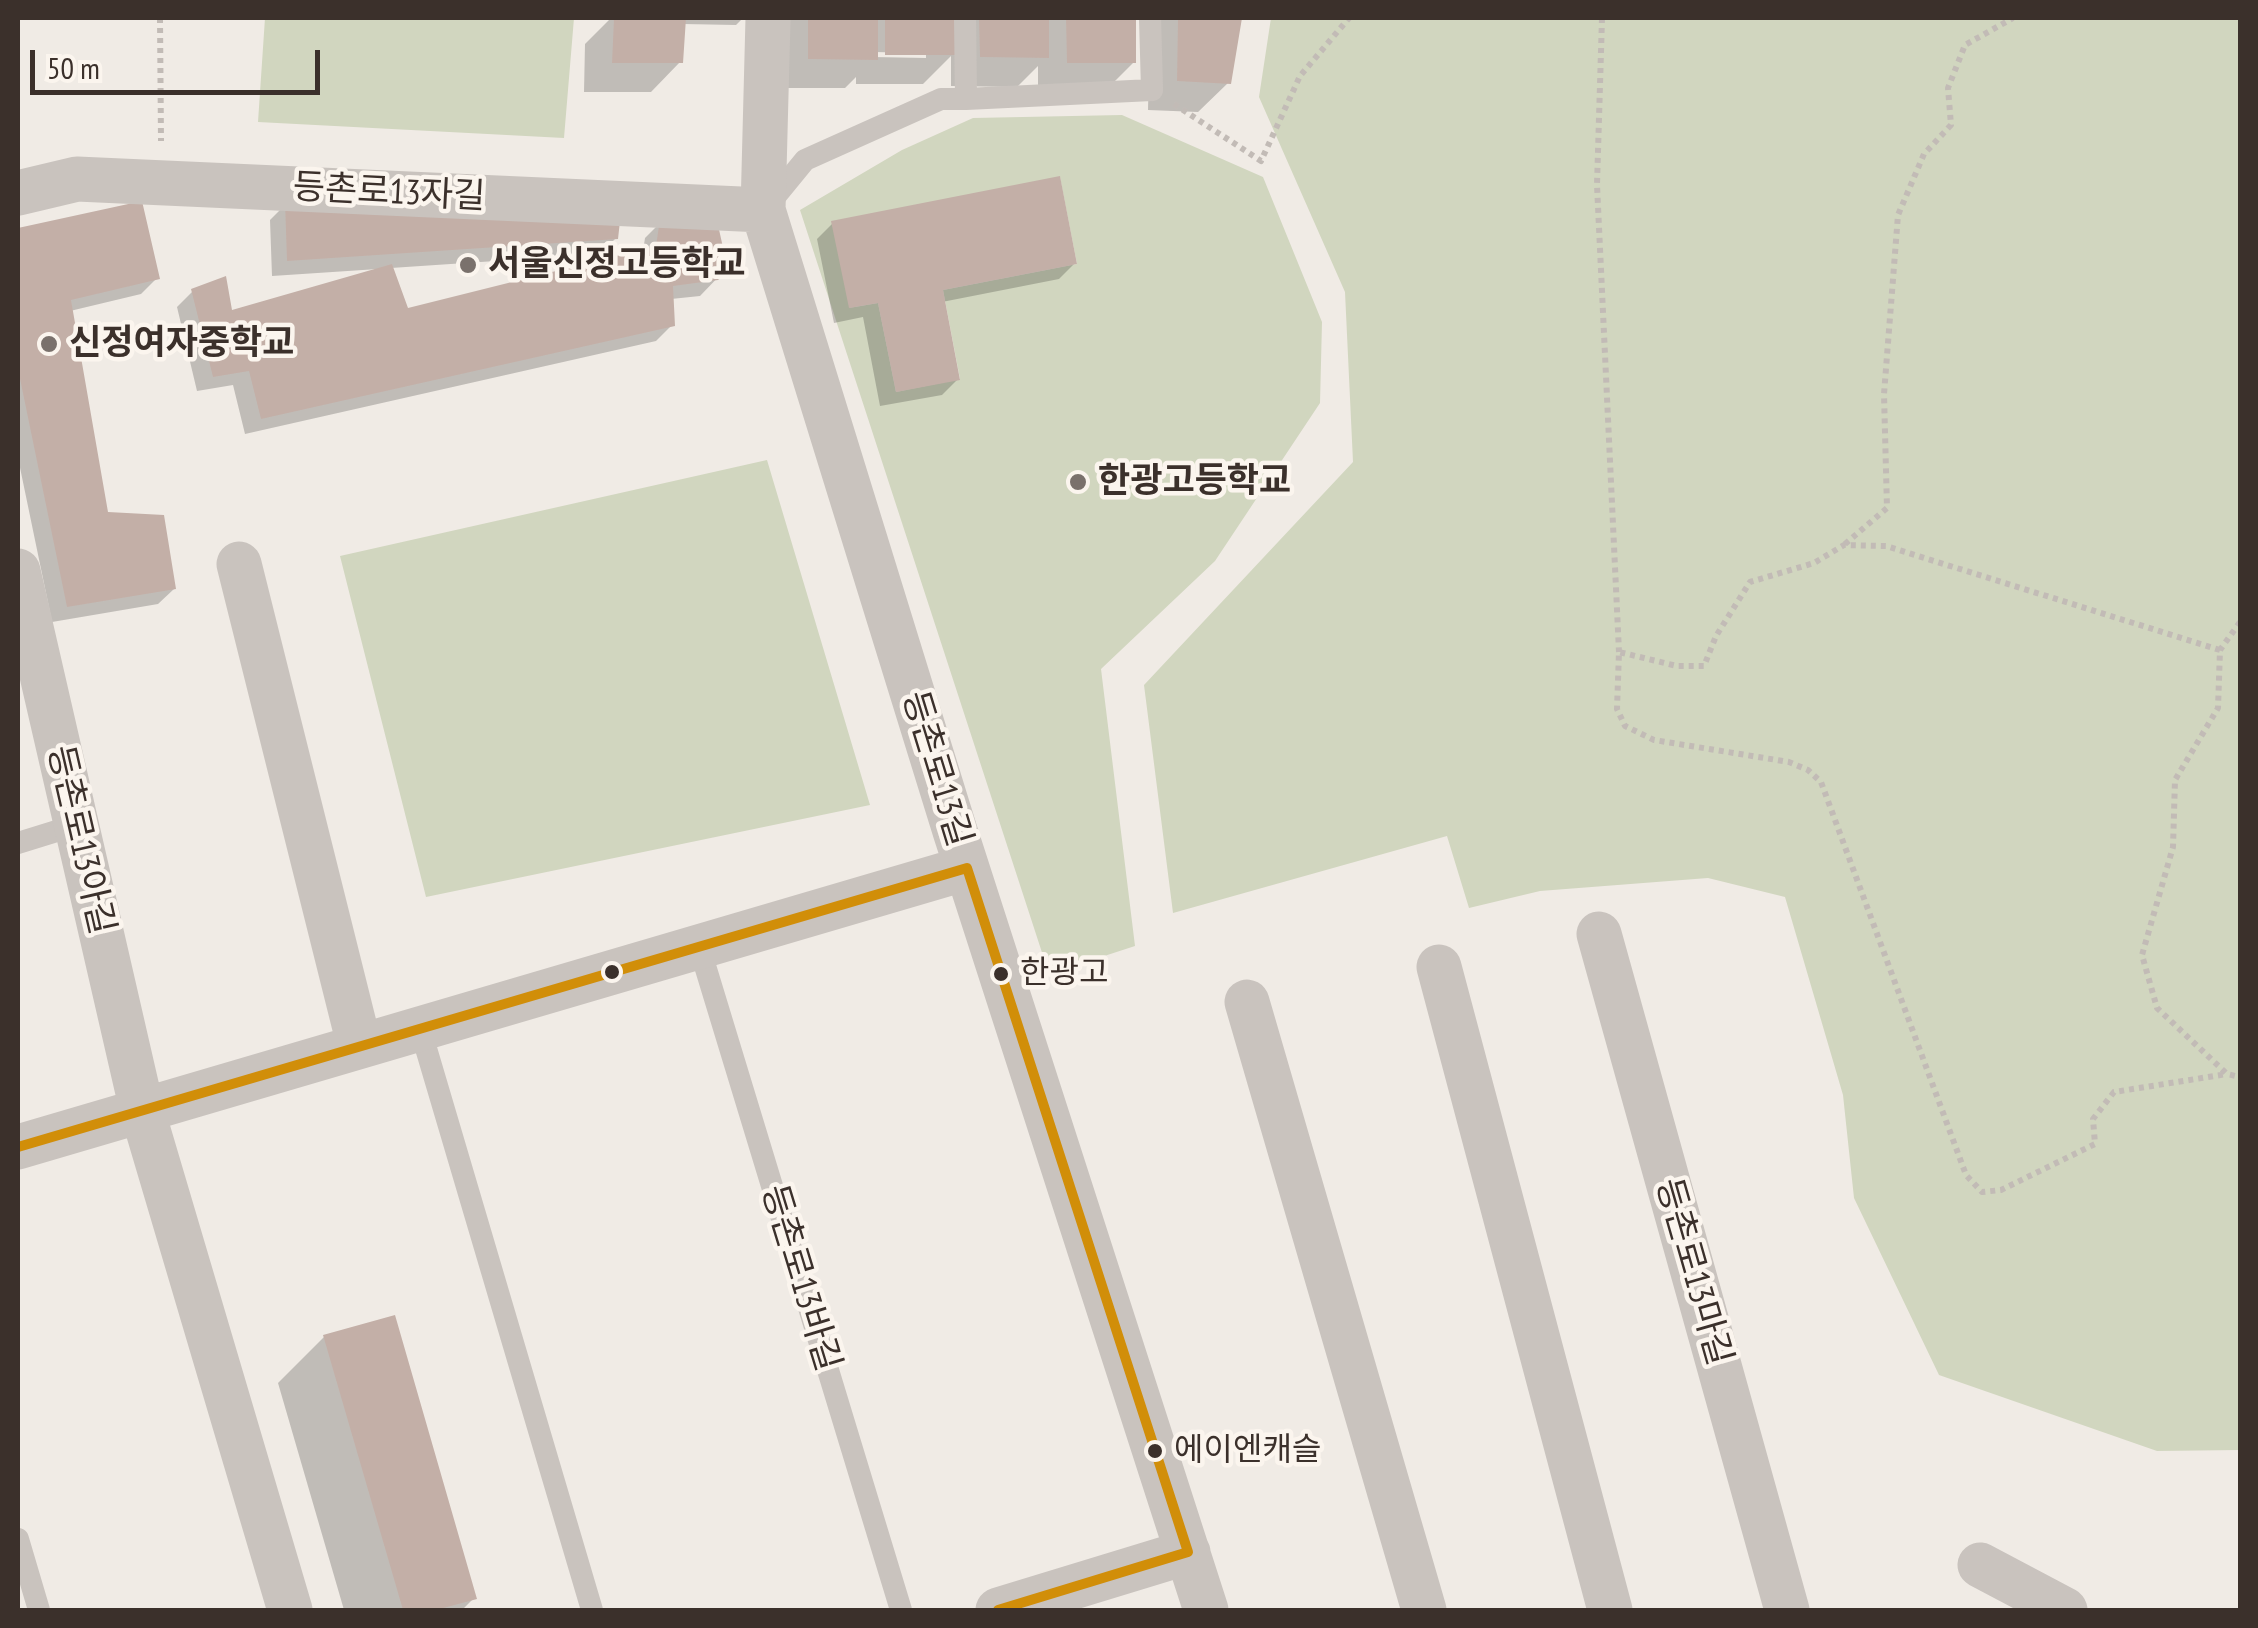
<!DOCTYPE html>
<meta charset="utf-8">
<style>
body{margin:0}
#map{position:relative;width:2258px;height:1628px;overflow:hidden;background:#f0ebe5;font-family:"PT Sans Narrow",sans-serif}
canvas{display:block}
.frame{position:absolute;inset:0;border:20px solid #3b302b;pointer-events:none}
.scale{position:absolute;left:30px;top:50px;width:290px;height:45px;box-sizing:border-box;border:5px solid #3b302b;border-top:0;padding-left:12px;font-size:30px;line-height:35px;white-space:nowrap;color:#3b302b;-webkit-text-stroke:8px #fbf5ee;paint-order:stroke}
</style>
<div id="map">
<canvas width="2258" height="1628"></canvas>
<div class="frame"></div>
<div class="scale">50 m</div>
</div>
<script>
const ctx = document.querySelector('canvas').getContext('2d');
ctx.lineJoin = 'round';
function fill(path, color) { ctx.fillStyle = color; ctx.fill(path, 'evenodd'); }
const shape = rows => new Path2D(rows.map(r => 'M' + r).join(''));
function stroke(path, color, width, dash) { ctx.strokeStyle = color; ctx.lineWidth = width; ctx.lineCap = dash ? 'butt' : 'round'; ctx.setLineDash(dash || []); ctx.stroke(path); }
function drawText(font, color, halo, rows, align = 'center') {
  ctx.font = font + ' "PT Sans Narrow","Noto Sans KR",sans-serif'; ctx.lineWidth = 9; ctx.setLineDash([]); ctx.textBaseline = 'middle'; ctx.strokeStyle = halo; ctx.fillStyle = color; for (const [text, x, y, turn = 0] of rows) {
    ctx.save(); ctx.translate(x, y); ctx.rotate((+turn || 0) * Math.PI / 180); ctx.textAlign = isNaN(turn) ? turn : align; if (halo) ctx.strokeText(text, 0, 0); ctx.fillText(text, 0, 0); ctx.restore();
  }
}
const green = shape([
 [265,18,574,18,564,138,258,122],
 [1271,18,2240,18,2240,1450,2157,1451,1939,1375,1854,1198,1843,1095,1785,897,1708,878,1540,891,1469,908,1447,836,1173,913,1144,685,1353,462,1345,292,1259,97],
 [1122,115,1263,177,1322,322,1320,403,1215,561,1101,669,1135,946,1049,974,800,210,902,150,973,118],
 [1060,177,1077,264,943,290,960,379,896,392,878,303,849,308],
 [767,460,870,805,426,897,340,556]
]);
const shadow = shape([
 [611,18,743,18,736,25,683,24,680,62,651,92,584,92,585,44],
 [787,18,953,18,953,21,956,18,1134,18,1134,62,1104,92,1038,92,1038,66,1017,87,951,86,951,56,923,84,856,84,856,77,845,88,779,88],
 [873,52,926,53,926,58,873,57],
 [1150,18,1240,18,1228,83,1198,112,1148,110],
 [140,204,157,278,141,294,70,311,106,514,174,589,158,604,52,622,18,458,18,230],
 [286,204,616,238,600,254,391,268,406,311,643,251,645,238,661,222,725,270,700,296,671,299,672,325,656,341,245,434,233,385,197,391,177,307,193,291,230,313,378,269,272,276,270,220],
 [833,223,1075,263,1059,279,942,302,958,379,942,395,880,406,863,317,834,323,817,239],
 [324,1337,474,1598,462,1610,344,1610,278,1383]
]);
const building = shape([
 [614,18,686,18,683,63,612,63],
 [808,18,878,18,878,60,808,59],
 [885,18,955,18,955,55,885,55],
 [979,18,1049,18,1049,58,980,57],
 [1066,18,1136,18,1136,63,1067,63],
 [1178,18,1242,18,1231,84,1177,81],
 [1060,176,1077,264,943,290,960,380,896,392,878,303,849,308,831,221],
 [142,201,160,279,71,300,108,512,164,515,176,589,67,607,18,369,18,228],
 [285,202,621,212,618,239,287,261],
 [716,216,728,270,718,280,673,286,675,326,261,419,249,371,213,377,191,289,226,276,232,310,392,264,408,308,656,246,660,219],
 [395,1315,477,1599,436,1610,403,1610,323,1335]
]);
const path = shape([
 [160,18,161,141],
 [1602,18,1597,185,1619,652],
 [1174,104,1261,161,1300,76,1349,18],
 [1845,544,1887,508,1884,394,1898,215,1924,154,1951,125,1948,88,1965,45,2013,18],
 [2240,622,2220,650,2218,708,2175,780,2173,847,2142,955,2157,1008,2227,1074,2240,1077],
 [2220,650,1886,546,1844,545,1814,563,1750,582,1716,636,1704,666,1677,666,1619,652,1617,709,1625,726,1654,740,1789,762,1808,770,1821,782,1966,1175,1982,1192,2001,1190,2095,1144,2093,1119,2114,1092,2227,1074]
]);
const lane = shape([
 [966,99,1152,90,1150,18],
 [769,204,805,160,941,99,966,99,965,18],
 [18,843,76,825],
 [699,946,901,1610],
 [420,1028,592,1610],
 [18,1539,39,1610]
]);
const street = shape([
 [768,18,763,210,955,831,1206,1610],
 [18,193,77,179,763,210],
 [239,564,356,1032,357,1047],
 [18,571,142,1110,290,1610],
 [1599,934,1787,1610],
 [1439,967,1610,1610],
 [1247,1002,1424,1610],
 [18,1147,967,868],
 [1980,1565,2065,1610],
 [998,1610,1188,1552]
]);
const bus1 = shape([
 [18,1147,967,868,1188,1552,998,1610]
]);
const markers = [
 [468,265,10,"#7a716c"],
 [49,344,10,"#7a716c"],
 [1078,482,10,"#7a716c"],
 [612,972,9,"#3b302b"],
 [1001,974,9,"#3b302b"],
 [1155,1451,9,"#3b302b"]
];
const busNames = [
 ["한광고",1020,974],
 ["에이엔캐슬",1174,1451]
];
const streetNames = [
 ["등촌로13자길",389,193,3],
 ["등촌로13길",936,769,73],
 ["등촌로13아길",80,840,77],
 ["등촌로13마길",1693,1272,74],
 ["등촌로13바길",800,1278,73]
];
const poiNames = [
 ["서울신정고등학교",488,265],
 ["신정여자중학교",69,344],
 ["한광고등학교",1098,482]
];
fill(green, '#d1d6bf');
fill(shadow, '#0003');
fill(building, '#c3afa7');
stroke(path, '#c2bbb6', 6, [5, 5]);
stroke(lane, '#c9c3be', 22);
stroke(street, '#c9c3be', 45);
stroke(bus1, '#d18e09', 10);
for (const [x, y, r, color] of markers) { const dot = new Path2D(); dot.arc(x, y, r, 0, 2 * Math.PI); ctx.fillStyle = color; ctx.fill(dot); stroke(dot, '#fbf5ee', 4); }
drawText('32px', '#3b302b', '#fbf5ee', busNames, 'left');
drawText('35px', '#3b302b', '#fbf5ee', streetNames);
drawText('bold 35px', '#3b302b', '#fbf5ee', poiNames, 'left');
</script>
